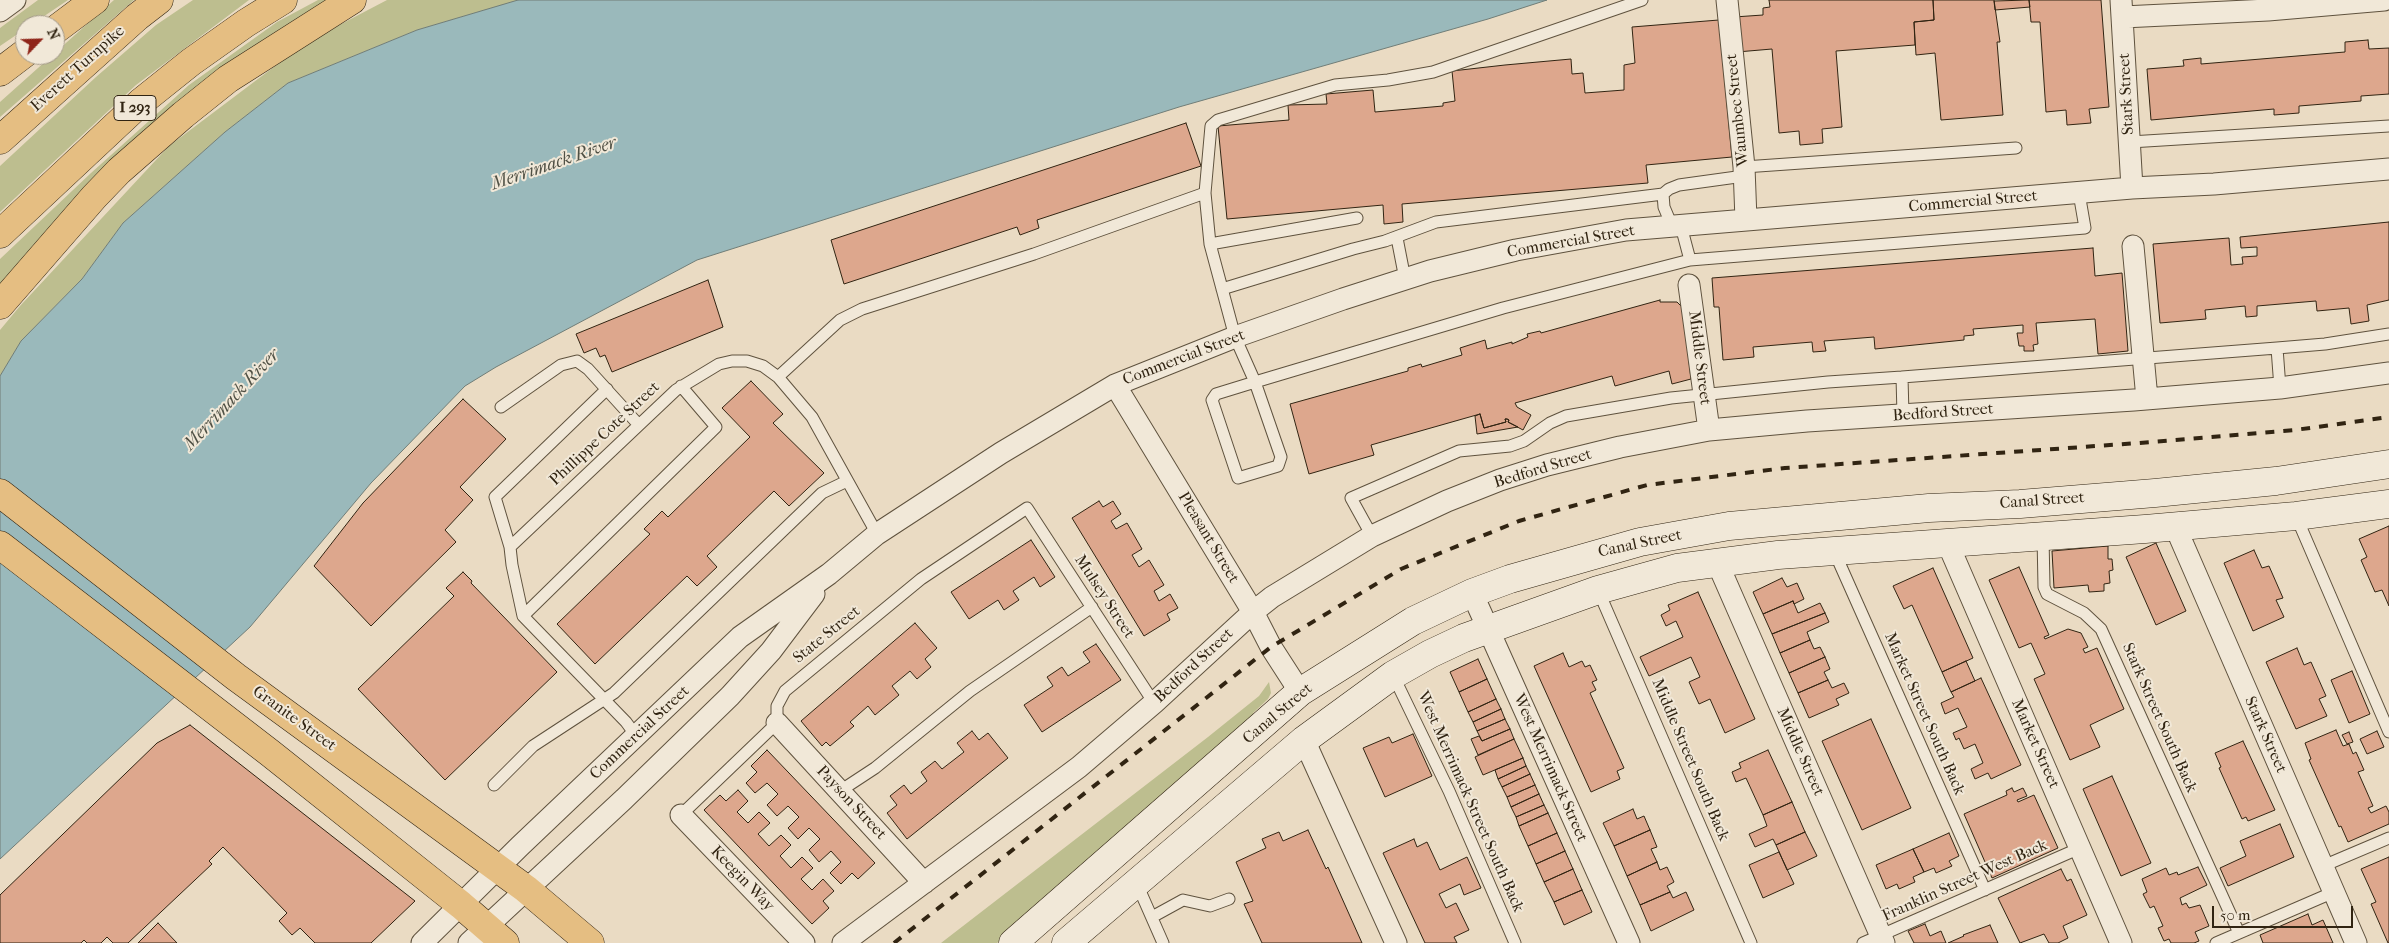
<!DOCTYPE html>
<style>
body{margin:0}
#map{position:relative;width:2389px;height:943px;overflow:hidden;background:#eadbc3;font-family:"IM FELL French Canon",serif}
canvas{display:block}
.north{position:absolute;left:15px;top:15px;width:50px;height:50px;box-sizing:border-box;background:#f1e8d8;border:1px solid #a49a89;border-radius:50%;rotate:66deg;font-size:14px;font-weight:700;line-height:20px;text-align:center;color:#312412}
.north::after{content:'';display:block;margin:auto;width:18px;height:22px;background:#8f2418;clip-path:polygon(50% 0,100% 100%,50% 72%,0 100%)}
.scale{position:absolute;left:2212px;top:906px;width:141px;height:22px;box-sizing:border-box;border:2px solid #312412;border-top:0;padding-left:6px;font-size:15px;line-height:18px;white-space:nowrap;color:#312412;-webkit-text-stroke:4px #f1e8d8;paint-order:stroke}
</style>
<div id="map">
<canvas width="2389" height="943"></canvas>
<div class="north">N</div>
<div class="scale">50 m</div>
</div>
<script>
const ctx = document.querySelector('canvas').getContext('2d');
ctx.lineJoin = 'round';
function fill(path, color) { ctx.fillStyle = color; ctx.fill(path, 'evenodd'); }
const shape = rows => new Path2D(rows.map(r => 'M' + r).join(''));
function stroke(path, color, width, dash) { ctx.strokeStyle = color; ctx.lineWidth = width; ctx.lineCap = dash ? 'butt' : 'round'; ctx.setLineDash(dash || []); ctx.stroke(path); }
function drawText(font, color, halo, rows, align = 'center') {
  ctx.font = font + ' "IM FELL French Canon",serif'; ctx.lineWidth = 4; ctx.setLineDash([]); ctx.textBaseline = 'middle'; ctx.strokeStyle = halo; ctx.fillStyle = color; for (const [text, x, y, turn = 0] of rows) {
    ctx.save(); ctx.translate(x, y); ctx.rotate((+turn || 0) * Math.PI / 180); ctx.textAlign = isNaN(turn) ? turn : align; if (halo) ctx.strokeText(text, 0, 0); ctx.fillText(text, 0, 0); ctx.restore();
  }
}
const green = shape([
 [38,0,68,0,31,25,25,25,25,29,0,46,0,28],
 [114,0,134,0,0,117,0,102],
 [193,0,249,0,136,85,0,212,0,166,96,77,156,25],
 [318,0,336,0,0,286,0,259,91,173,189,85,277,22],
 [387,0,519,0,417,30,288,83,225,132,123,223,82,279,21,341,0,376,0,330,20,306,169,146,307,42],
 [1269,682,1271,693,1268,699,1253,713,1255,719,997,943,941,943,1208,737,1259,696]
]);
const water = shape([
 [518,0,1547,0,1488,19,1179,107,697,260,496,367,465,386,371,483,250,627,0,859,0,376,21,341,82,279,123,223,225,132,288,83,417,30,518,0]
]);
const building = shape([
 [1769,0,1933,0,1934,20,1914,22,1915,45,1836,51,1842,127,1822,129,1823,143,1800,145,1799,131,1779,133,1772,49,1737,52,1734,17,1763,15,1763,8,1770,7,1769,0],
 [1933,0,1994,0,2000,42,1997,42,2003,115,1941,120,1935,53,1916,55,1914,22,1934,20,1933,0],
 [2029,0,2101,0,2109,107,2089,109,2091,123,2067,125,2066,110,2046,112,2040,22,2031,22,2029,0],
 [2029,0,2030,7,1995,10,1994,1,2029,0],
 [1719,20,1732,157,1646,165,1648,183,1402,204,1403,222,1384,224,1383,205,1227,219,1218,126,1289,120,1288,105,1327,104,1326,94,1373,90,1375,112,1443,106,1443,103,1455,101,1452,71,1505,65,1571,59,1572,74,1583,73,1585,93,1624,90,1624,65,1635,63,1632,27,1719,20],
 [2368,40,2369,49,2389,48,2389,94,2361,96,2361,101,2299,106,2299,113,2274,115,2274,109,2151,120,2147,69,2184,66,2183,60,2201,58,2201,64,2345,52,2345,42,2368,40],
 [1186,123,1201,166,1037,220,1039,228,1020,235,1017,227,844,284,831,240,1186,123],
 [2389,222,2389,300,2367,305,2369,321,2351,324,2349,308,2317,311,2316,301,2257,306,2257,316,2246,317,2245,306,2205,310,2206,319,2160,323,2153,244,2229,238,2231,265,2243,264,2242,257,2257,256,2257,247,2241,248,2240,237,2389,222],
 [2093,248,2095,276,2122,273,2128,351,2098,354,2095,319,2036,323,2038,344,2033,345,2034,351,2024,351,2024,346,2019,346,2017,333,2023,333,2023,325,1973,329,1974,335,1964,336,1964,340,1875,349,1874,337,1824,341,1826,351,1813,352,1812,342,1753,347,1754,357,1723,360,1719,307,1714,307,1712,278,2093,248],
 [708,280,723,327,612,372,605,355,600,357,596,348,584,353,576,334,708,280],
 [1660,300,1660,302,1677,302,1683,308,1691,379,1672,384,1669,371,1615,386,1612,376,1515,403,1517,407,1531,415,1523,430,1508,422,1509,420,1507,419,1505,419,1506,422,1484,428,1480,414,1371,445,1374,455,1309,474,1290,404,1408,371,1408,368,1421,364,1422,367,1462,355,1460,348,1485,340,1487,349,1512,342,1512,344,1528,337,1527,334,1540,331,1541,333,1660,300],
 [751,381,783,414,773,423,824,473,789,506,774,491,707,556,717,567,697,586,687,576,595,664,557,624,650,534,644,529,662,511,668,517,750,437,722,408,751,381],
 [463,399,506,439,460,487,473,500,445,530,456,542,371,626,314,566,363,503,463,399],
 [1480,414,1484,428,1506,422,1505,419,1507,419,1509,420,1508,422,1518,427,1477,434,1475,416,1480,414],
 [1099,501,1103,507,1113,501,1121,514,1111,521,1116,529,1127,523,1142,549,1132,555,1139,567,1149,560,1164,585,1154,591,1159,601,1170,594,1178,608,1167,614,1170,620,1144,636,1072,518,1099,501],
 [2389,526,2389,606,2382,590,2375,592,2361,560,2367,557,2359,539,2389,526],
 [1031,540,1055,577,1040,587,1034,577,1013,591,1019,600,1004,610,998,600,969,619,951,592,1031,540],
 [2156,543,2186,611,2156,625,2126,557,2156,543],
 [2108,546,2108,559,2112,559,2113,570,2109,571,2110,583,2104,584,2104,591,2089,592,2088,585,2054,588,2052,551,2108,546],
 [2254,550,2262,568,2269,566,2283,598,2276,600,2284,617,2253,631,2224,563,2254,550],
 [2019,567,2049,635,2044,637,2045,639,2068,629,2081,633,2088,647,2083,649,2085,653,2097,648,2124,709,2090,725,2100,747,2070,760,2034,679,2045,674,2031,643,2019,648,1989,580,2019,567],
 [1933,568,1973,658,1942,672,1912,605,1904,609,1893,586,1933,568],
 [463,572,472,581,471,583,557,672,445,780,358,689,454,596,446,588,463,572],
 [1782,578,1787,587,1797,583,1804,599,1794,604,1793,601,1763,614,1753,592,1782,578],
 [1698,592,1755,719,1725,733,1710,699,1699,704,1689,682,1700,677,1691,657,1649,676,1640,657,1683,637,1676,621,1666,626,1661,615,1670,610,1668,605,1698,592],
 [1793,601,1798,613,1820,603,1825,613,1772,634,1763,614,1793,601],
 [1825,613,1829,622,1807,632,1810,640,1780,653,1772,634,1825,613],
 [915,623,937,648,925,659,931,667,917,679,910,671,892,686,899,695,875,715,868,706,850,722,854,726,830,746,826,742,822,746,801,721,915,623],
 [1810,640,1814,649,1820,647,1825,657,1789,673,1780,653,1810,640],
 [1096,644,1121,680,1042,732,1024,705,1053,686,1047,677,1062,667,1068,676,1090,662,1083,652,1096,644],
 [2297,648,2304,665,2311,662,2326,696,2319,699,2327,716,2296,729,2266,662,2297,648],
 [1563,653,1569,667,1582,661,1585,667,1590,665,1597,680,1592,682,1596,690,1590,693,1624,768,1617,771,1620,779,1591,792,1534,666,1563,653],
 [1825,657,1830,669,1824,672,1828,680,1798,693,1789,673,1825,657],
 [1478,659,1487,679,1459,692,1450,672,1478,659],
 [1966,661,1975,681,1951,692,1942,672,1966,661],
 [2352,671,2370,714,2349,723,2331,680,2352,671],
 [1981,678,2021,765,1991,779,1988,773,1975,779,1971,769,1983,763,1975,744,1964,749,1959,738,1956,740,1953,733,1967,727,1958,708,1945,714,1941,703,1954,697,1951,692,1981,678],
 [1487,679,1496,699,1468,712,1459,692,1487,679],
 [1828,680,1832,688,1844,683,1849,693,1836,699,1839,705,1809,718,1798,693,1828,680],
 [1496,699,1501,709,1473,722,1468,712,1496,699],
 [1501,709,1505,719,1477,731,1473,722,1501,709],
 [1505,719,1510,729,1482,741,1477,731,1505,719],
 [1871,719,1911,808,1862,830,1822,741,1871,719],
 [190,725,415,901,371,943,315,943,300,928,292,935,279,921,287,913,223,847,209,861,212,864,128,943,113,943,107,937,101,943,87,943,84,940,81,943,0,943,0,895,157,743,190,725],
 [1510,729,1514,739,1478,755,1471,739,1479,736,1482,741,1510,729],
 [2336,730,2343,746,2349,744,2353,754,2356,752,2364,770,2358,772,2373,806,2368,808,2371,813,2386,806,2389,812,2389,824,2348,842,2341,826,2339,827,2309,760,2311,759,2305,743,2336,730],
 [972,731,979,740,988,733,1008,758,907,839,887,813,897,805,890,796,904,785,911,794,927,781,921,772,935,761,942,769,964,752,957,743,972,731],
 [2377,731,2384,747,2367,754,2360,739,2377,731],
 [2349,732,2353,742,2347,744,2342,735,2349,732],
 [1413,734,1432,776,1385,797,1363,748,1389,737,1392,743,1413,734],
 [1514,739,1523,758,1483,775,1475,757,1514,739],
 [2243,741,2275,810,2248,821,2246,817,2242,819,2219,768,2221,767,2215,753,2243,741],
 [767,750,875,863,858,879,852,873,841,884,830,873,841,862,831,851,819,862,809,850,820,839,809,828,798,839,788,828,799,817,788,806,777,816,767,805,778,794,767,783,755,793,746,783,757,772,751,766,767,750],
 [1768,750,1792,802,1763,815,1746,778,1736,782,1732,772,1741,768,1739,763,1768,750],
 [1523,758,1526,766,1498,779,1495,770,1523,758],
 [1526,766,1530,774,1502,787,1498,779,1526,766],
 [1530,774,1535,785,1507,797,1502,787,1530,774],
 [2112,776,2151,863,2121,876,2083,789,2112,776],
 [1535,785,1539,794,1511,807,1507,797,1535,785],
 [2012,788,2014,792,2023,788,2027,796,2017,800,2018,802,2034,795,2058,848,1992,878,1964,814,2007,795,2006,791,2012,788],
 [738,790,748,801,737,812,748,823,759,812,770,823,758,834,769,846,781,835,791,845,780,856,791,868,802,857,813,868,801,879,812,890,823,879,834,891,823,901,829,908,812,924,704,810,720,795,726,801,738,790],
 [1539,794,1544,805,1516,817,1511,807,1539,794],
 [1792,802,1805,832,1776,845,1773,839,1755,847,1749,834,1767,826,1763,815,1792,802],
 [1544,805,1548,813,1519,826,1516,817,1544,805],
 [1633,809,1637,819,1644,816,1650,830,1614,846,1603,823,1633,809],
 [1548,813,1557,833,1528,846,1519,826,1548,813],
 [2280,824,2294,857,2228,886,2220,868,2246,856,2240,841,2280,824],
 [1308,830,1326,869,1328,867,1362,943,1262,943,1244,904,1253,901,1236,862,1266,848,1262,839,1279,832,1283,841,1308,830],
 [1650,830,1657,847,1651,849,1657,862,1627,876,1614,846,1650,830],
 [1805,832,1817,856,1787,870,1776,845,1805,832],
 [1557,833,1565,851,1536,864,1528,846,1557,833],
 [1949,833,1959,856,1949,861,1952,866,1936,873,1934,868,1924,872,1913,849,1949,833],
 [1414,839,1417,847,1427,842,1440,870,1467,857,1481,888,1464,895,1460,884,1439,894,1446,908,1456,903,1469,930,1454,937,1457,943,1425,943,1383,853,1414,839],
 [1913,849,1924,872,1913,877,1915,882,1899,889,1897,884,1886,889,1876,865,1913,849],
 [1565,851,1573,869,1544,882,1536,864,1565,851],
 [1779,852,1794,884,1763,898,1749,865,1779,852],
 [2389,857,2389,943,2388,943,2371,904,2376,902,2361,869,2389,857],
 [1657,862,1660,870,1667,867,1674,882,1667,886,1670,892,1640,905,1627,876,1657,862],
 [2198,867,2207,885,2180,898,2182,905,2186,903,2189,908,2200,905,2209,926,2195,932,2199,941,2194,943,2171,943,2169,939,2164,941,2158,928,2163,926,2154,906,2150,908,2143,894,2147,892,2142,879,2166,868,2169,875,2177,872,2178,875,2198,867],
 [1573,869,1582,890,1554,902,1544,882,1573,869],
 [2061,869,2067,881,2071,879,2087,915,2063,926,2068,938,2058,943,2049,943,2044,934,2020,943,1998,898,2061,869],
 [1582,890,1592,912,1564,925,1554,902,1582,890],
 [1670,892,1673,898,1686,892,1694,910,1651,931,1640,905,1670,892],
 [2308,914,2312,925,2323,920,2333,943,2263,943,2260,935,2308,914],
 [158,923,177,943,138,943,158,923],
 [1925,924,1930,936,1941,931,1946,943,1914,943,1908,931,1925,924],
 [1990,925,1998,943,1948,943,1964,936,1963,935,1990,925]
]);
const lane = shape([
 [1642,0,1433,72,1388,80,1335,85,1218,120,1211,126,1205,193,1210,244,1235,337,1255,382,1281,457,1278,466,1238,478,1212,400,1216,394,1255,382,1503,308,1690,260,2085,228,2079,193],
 [2130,142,2389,126],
 [1744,167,2016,148],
 [1672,226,1664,207,1663,194,1669,189,1679,185,1744,176],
 [1681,226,1690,260],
 [1397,238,1405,279],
 [1210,244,1357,218],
 [1222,289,1353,249,1385,241,1436,222,1663,194],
 [2277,348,2280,388],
 [778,377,840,320,862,309,1034,254,1205,193],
 [1902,377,2277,348,2325,344,2389,334],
 [501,407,561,365,577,361,588,369,638,424],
 [2296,516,2389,732],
 [1372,536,1351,498,1459,451,1510,446,1524,441,1550,423,1566,416,1671,398,1828,382,1902,377,1903,415],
 [2043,536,2044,587,2047,594,2084,613,2101,629,2239,933],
 [510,547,495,497,607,389],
 [1834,551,1985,890],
 [1598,590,1751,943],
 [523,616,716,427,681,386],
 [1393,675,1449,791,1515,943],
 [637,737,626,722,523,616,512,565,510,547,676,390,719,364,732,361,747,361,763,366,778,377,812,417,877,534],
 [494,785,533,746,614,693,822,493,847,481],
 [840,791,875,768,970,691,1092,607],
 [681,815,777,723,777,706,785,691,921,579,1027,508,1154,703],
 [2323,866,2389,838],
 [1137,884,1163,943],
 [1152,917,1183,900,1210,906,1229,899],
 [1863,943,2080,848],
 [2216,943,2334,892]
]);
const street = shape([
 [1727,0,1744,167,1746,220],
 [2121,0,2132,188],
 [0,11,15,0],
 [2123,17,2268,10,2384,0],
 [2133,246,2147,399],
 [1689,285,1709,430],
 [1115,385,1253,612,1271,647,1300,692],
 [2175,526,2356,943],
 [1948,544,2121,943],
 [1717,562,1884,943],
 [1472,593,1629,943],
 [777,723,924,883],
 [1304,740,1396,943],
 [681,815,804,943],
 [422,943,520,846,740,637,829,574,877,534,1001,453,1115,385,1235,337,1343,299,1430,271,1516,250,1626,230,2132,188,2214,184,2389,169],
 [469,943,624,799,730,696,771,651,814,594],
 [843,943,1079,767,1154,703,1253,612,1272,597,1372,536,1447,501,1500,480,1547,465,1620,447,1709,430,1807,421,2134,400,2280,388,2389,373]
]);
const secondary = shape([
 [1013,943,1300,692,1413,621,1472,593,1510,579,1640,542,1729,526,1929,508,2020,504,2155,493,2276,481,2389,464],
 [1066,943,1304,740,1393,675,1430,654,1464,638,1598,590,1677,568,1778,555,2145,529,2296,516,2389,504]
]);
const primary = shape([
 [0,493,236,677,526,889,590,943],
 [0,545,270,753,461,905,505,943]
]);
const highway = shape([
 [55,30,95,0],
 [0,72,25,53],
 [0,140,137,17,159,0],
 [0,234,141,102,191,62,246,23,283,0],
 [0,305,94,197,119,171,183,115,228,79,352,0]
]);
const rail = shape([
 [894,943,1271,647,1401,569,1519,521,1647,485,1785,468,2139,443,2295,430,2389,417]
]);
const shields = [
 [135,108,42]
];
const shieldNames = [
 ["I 293",135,108]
];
const streetNames = [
 ["Everett Turnpike",78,69,-42],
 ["Stark Street",2127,94,-93],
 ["Waumbec Street",1738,110,-96],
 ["Commercial Street",1973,202,-5],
 ["Commercial Street",1571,242,-10],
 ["Commercial Street",1184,358,-21],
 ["Middle Street",1699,358,83],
 ["Bedford Street",1943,413,-4],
 ["Phillippe Cote Street",605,434,-43],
 ["Bedford Street",1543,469,-17],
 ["Canal Street",2042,501,-4],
 ["Pleasant Street",1208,538,59],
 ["Canal Street",1640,544,-12],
 ["Mulsey Street",1104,597,57],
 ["State Street",827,635,-39],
 ["Bedford Street",1194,666,-43],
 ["Canal Street",1278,714,-40],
 ["Market Street South Back",1924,714,66],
 ["Stark Street South Back",2159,718,66],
 ["Granite Street",294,719,36],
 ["Commercial Street",640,733,-43],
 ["Stark Street",2265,735,66],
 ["Market Street",2035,744,66],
 ["Middle Street",1800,752,66],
 ["Middle Street South Back",1690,760,67],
 ["West Merrimack Street",1550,768,66],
 ["West Merrimack Street South Back",1470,802,66],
 ["Payson Street",851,803,47],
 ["Keegin Way",742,879,46],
 ["Franklin Street West Back",1965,881,-24]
];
const waterNames = [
 ["Merrimack River",554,164,-19],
 ["Merrimack River",232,400,-47]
];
fill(green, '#bdbe8f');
fill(water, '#9ab9bb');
stroke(water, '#707d77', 1);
fill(building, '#dda78d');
stroke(building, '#312412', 1);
stroke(lane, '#5f523e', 13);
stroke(street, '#5f523e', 23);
stroke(secondary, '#312412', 29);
stroke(primary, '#312412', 29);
stroke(highway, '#312412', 29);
stroke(lane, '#f1e8d8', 11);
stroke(street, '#f1e8d8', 21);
stroke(secondary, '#f1e8d8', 28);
stroke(primary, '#e5be82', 28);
stroke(highway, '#e5be82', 28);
stroke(rail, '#312412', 4, [9, 9]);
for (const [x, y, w] of shields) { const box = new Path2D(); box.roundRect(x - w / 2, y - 12.5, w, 25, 4); ctx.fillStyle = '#f1e8d8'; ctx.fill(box); stroke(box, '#312412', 1); }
drawText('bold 15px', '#312412', null, shieldNames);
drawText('16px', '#312412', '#f1e8d8', streetNames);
drawText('italic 18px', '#505145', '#f1e8d8', waterNames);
</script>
